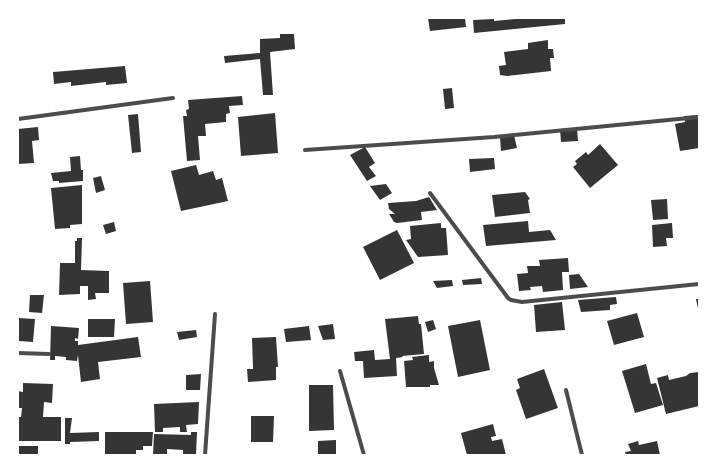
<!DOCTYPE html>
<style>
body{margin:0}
#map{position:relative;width:717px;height:473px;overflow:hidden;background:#fff;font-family:"IBM Plex Sans",sans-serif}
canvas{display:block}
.frame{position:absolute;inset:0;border:19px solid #fff;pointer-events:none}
</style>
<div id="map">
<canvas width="717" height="473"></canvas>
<div class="frame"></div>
</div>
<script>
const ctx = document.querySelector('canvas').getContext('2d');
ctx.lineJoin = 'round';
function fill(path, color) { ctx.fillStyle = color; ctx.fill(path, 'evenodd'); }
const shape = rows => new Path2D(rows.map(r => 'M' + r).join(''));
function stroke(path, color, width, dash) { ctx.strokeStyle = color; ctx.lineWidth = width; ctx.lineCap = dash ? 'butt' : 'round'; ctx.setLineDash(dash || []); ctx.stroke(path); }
const building = shape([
 [428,18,465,18,466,27,430,31],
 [526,18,565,18,565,24,474,33,473,20,494,19,494,21],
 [280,34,294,34,295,49,270,52,273,95,263,95,260,59,225,63,224,56,260,53,260,39,280,38],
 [548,40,548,49,553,49,554,58,550,58,551,71,507,76,500,75,499,66,506,65,504,52,528,49,528,43],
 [125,66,127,83,106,85,106,82,71,86,71,82,54,84,53,72],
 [452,88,454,108,445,109,443,89],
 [242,96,243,105,229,106,230,113,226,114,226,122,205,124,206,136,198,136,200,160,187,161,183,116,187,116,186,110,189,109,188,100],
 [275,113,278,153,241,156,238,117],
 [138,114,141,152,132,153,128,115],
 [699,115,699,148,680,151,675,124,685,122,684,116],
 [38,127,39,140,32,141,34,163,18,164,18,129],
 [577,128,578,141,561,142,560,129],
 [514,135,517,148,501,151,500,137],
 [600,144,618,165,590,188,573,167,577,164,575,161,586,152,588,155],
 [365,147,375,163,369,167,376,176,367,181,350,155],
 [80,156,81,170,83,170,83,181,59,183,59,181,53,181,51,173,71,171,70,157],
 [494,158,495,169,470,172,469,159],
 [196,165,199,175,213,171,216,180,222,178,228,201,181,211,171,171],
 [101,176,105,190,96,193,93,178],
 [386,184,392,193,380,200,370,186],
 [82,185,82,224,70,225,70,228,55,229,51,188],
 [525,192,530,199,528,200,530,213,495,217,492,195],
 [429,197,437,210,421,212,422,220,397,223,394,222,389,214,395,214,389,209,388,203,416,201],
 [667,199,668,219,653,220,651,200],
 [528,221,529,232,550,230,556,240,486,246,483,225],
 [114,222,116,231,106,234,103,225],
 [441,223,441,228,446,228,448,255,418,257,406,240,411,239,410,226],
 [672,223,673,238,666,238,667,246,653,247,652,225],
 [397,230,414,263,380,280,363,247],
 [77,238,82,238,81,270,109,271,109,293,95,293,96,299,88,300,88,286,80,286,80,294,59,295,60,263,75,263,75,241,77,241],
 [568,258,569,272,562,272,563,290,543,292,542,286,530,287,531,290,519,291,517,274,528,273,527,266,540,266,539,260],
 [579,274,588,287,570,289,569,275],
 [481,278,482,284,463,285,462,280],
 [452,280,453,286,437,288,433,281],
 [150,281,153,322,126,324,123,283],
 [30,295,44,295,42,313,29,312],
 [616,297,617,304,610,305,610,310,581,312,578,300],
 [696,299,699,299,699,309,698,309],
 [562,302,565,330,536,332,534,305],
 [637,313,644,337,614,345,607,321],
 [418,316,419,324,421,324,424,354,402,356,403,357,396,358,397,376,364,378,363,361,355,361,354,352,374,350,375,360,390,359,385,319],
 [18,318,35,319,33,342,19,341,19,346,18,346],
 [88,319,115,319,114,337,88,337],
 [433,320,436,329,428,332,425,322],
 [480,320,490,370,458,377,448,326],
 [333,324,335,339,323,340,318,326],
 [51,326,79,328,78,339,75,338,75,341,78,341,78,345,138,337,141,357,98,362,100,379,81,382,78,355,77,361,66,360,66,357,55,356,55,360,50,360],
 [309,326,311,340,286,342,284,329],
 [196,330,197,337,179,340,177,332],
 [276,337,278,367,276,367,276,380,248,382,247,369,253,369,252,338],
 [429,355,429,362,434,361,434,368,439,385,430,385,430,387,406,387,404,361,413,360,412,357],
 [646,364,651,384,656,383,663,405,635,413,622,371],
 [544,369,558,408,526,419,516,390,520,388,517,379],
 [699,372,699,406,666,414,657,378,668,375,669,380,686,376,690,373],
 [201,374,200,390,186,390,186,375],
 [23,383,53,384,52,403,44,402,43,417,61,417,61,441,18,441,18,417,21,417,22,408,18,408,18,391,23,392],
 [309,385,333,385,334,430,309,431],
 [199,402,198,424,186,425,187,432,180,432,180,427,163,428,163,432,155,432,154,404],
 [251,416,274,416,273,442,251,442],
 [65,418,72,418,70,433,99,432,99,441,70,442,70,444,65,444],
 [493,424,496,436,491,437,492,441,502,439,506,455,467,455,461,433],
 [105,432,153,432,152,446,143,446,143,450,136,450,136,455,105,455],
 [191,432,197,432,196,455,183,455,183,450,167,449,167,455,153,455,154,434,191,435],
 [336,440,336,454,318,455,318,441],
 [638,441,639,445,657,441,660,455,626,455,625,452,631,451,628,444],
 [18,446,38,446,38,455,18,455]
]);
const minor = shape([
 [18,119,173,98],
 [305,150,494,137,699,117],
 [430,193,508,298,511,300,522,302,699,284],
 [18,353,49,354],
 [340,371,364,455],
 [566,390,582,455],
 [205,455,215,314]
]);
fill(building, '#353535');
stroke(minor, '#4c4c4c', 4);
</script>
